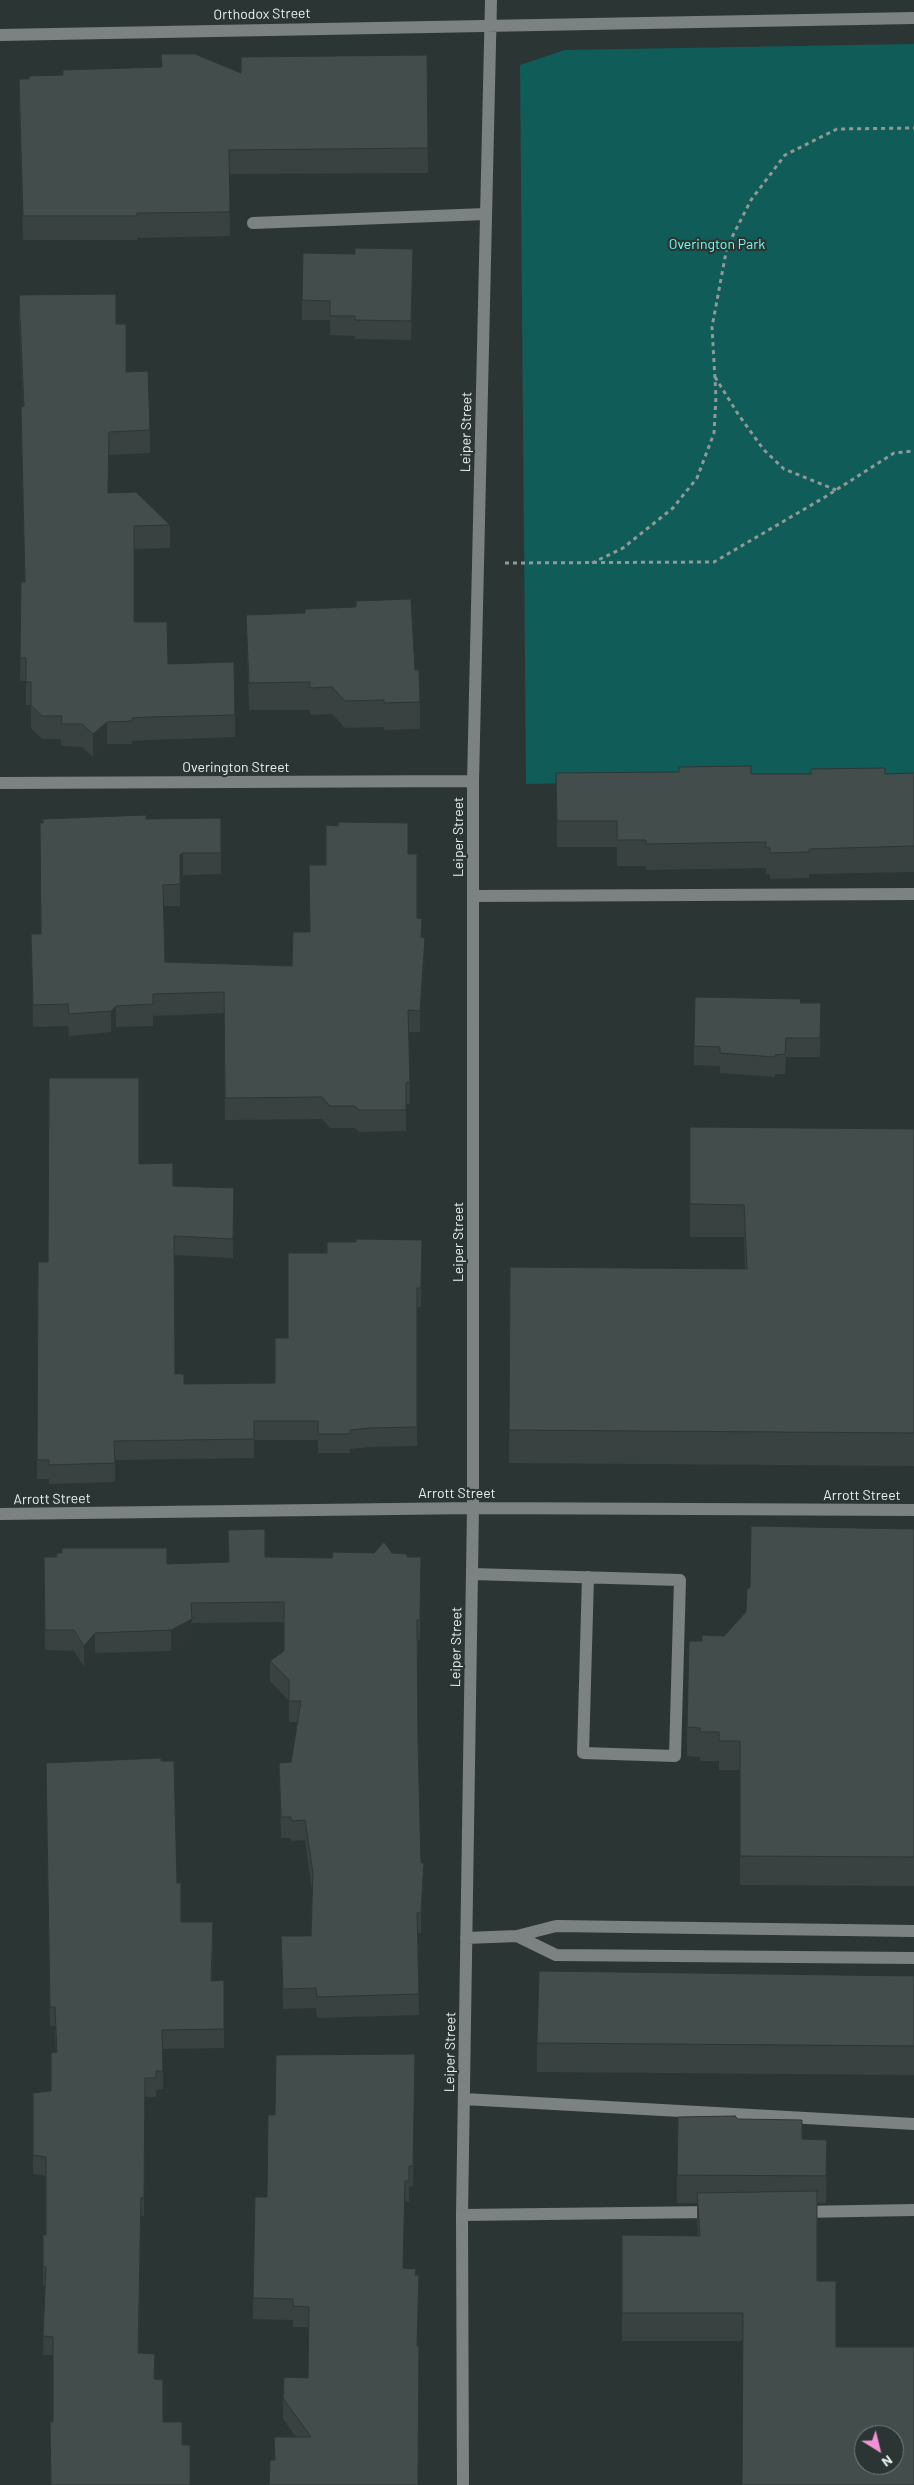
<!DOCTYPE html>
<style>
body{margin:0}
#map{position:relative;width:914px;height:2485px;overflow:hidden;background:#2b3634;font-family:Barlow,sans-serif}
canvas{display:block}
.north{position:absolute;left:854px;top:2425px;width:50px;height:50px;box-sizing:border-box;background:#2b3634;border:1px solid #77807e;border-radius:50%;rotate:144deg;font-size:14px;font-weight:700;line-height:20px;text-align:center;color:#e8efee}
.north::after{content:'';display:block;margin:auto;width:18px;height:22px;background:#f391d6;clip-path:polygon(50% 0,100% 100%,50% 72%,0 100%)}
</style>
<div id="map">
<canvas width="914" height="2485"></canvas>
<div class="north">N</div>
</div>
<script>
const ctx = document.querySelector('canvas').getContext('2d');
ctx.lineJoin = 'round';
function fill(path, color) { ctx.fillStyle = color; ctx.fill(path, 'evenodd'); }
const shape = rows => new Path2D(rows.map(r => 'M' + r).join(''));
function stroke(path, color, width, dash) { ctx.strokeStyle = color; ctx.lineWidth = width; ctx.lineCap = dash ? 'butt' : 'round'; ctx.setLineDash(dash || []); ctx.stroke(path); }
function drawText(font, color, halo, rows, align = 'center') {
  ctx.font = font + ' Barlow,sans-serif'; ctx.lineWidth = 4.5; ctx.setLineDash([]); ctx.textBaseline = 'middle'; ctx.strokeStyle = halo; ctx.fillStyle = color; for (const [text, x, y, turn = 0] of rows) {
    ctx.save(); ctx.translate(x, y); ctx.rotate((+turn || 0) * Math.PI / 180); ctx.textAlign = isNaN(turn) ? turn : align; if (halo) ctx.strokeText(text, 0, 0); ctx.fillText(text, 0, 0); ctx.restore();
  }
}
const green = shape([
 [914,44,914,776,526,784,520,65,565,50]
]);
const path = shape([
 [715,377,738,414,764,450,784,469,836,490],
 [505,563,714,562,825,497,894,453,914,451],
 [592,563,623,548,673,508,697,478,714,433,716,397,712,327,727,247,751,200,785,155,837,129,914,128]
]);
const minor = shape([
 [0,35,914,18],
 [253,223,486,214],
 [0,783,473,781],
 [473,896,914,894],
 [0,1514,473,1508,914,1510],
 [472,1574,680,1580,675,1756,583,1753,588,1577],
 [517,1936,556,1955,914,1958],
 [466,1938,517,1936,556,1926,914,1931],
 [464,2099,914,2124],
 [800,2212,914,2210],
 [462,2215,712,2212],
 [463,2485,462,2215,473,1508,473,781,491,0]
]);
const wall = shape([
 [427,55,428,173,229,174,230,236,137,238,137,240,23,240,19,103,19,79,241,73],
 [413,269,411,340,355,339,355,336,330,335,330,320,302,320,302,300],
 [19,295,116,324,126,372,150,430,150,453,109,455,108,493,170,525,170,548,134,549,134,622,168,664,235,715,235,737,150,740,132,741,132,744,107,744,93,757,82,747,61,746,61,739,42,739,31,728,31,705,26,705,26,681,20,681,21,582,25,582,21,429,21,407,23,407,19,318],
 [356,601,415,670,420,702,420,729,384,730,384,727,345,728,332,714,310,715,310,710,249,710,246,615,305,613,356,607],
 [556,773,751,774,914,773,914,872,809,874,809,878,770,879,770,874,766,874,766,868,646,870,646,866,617,866,617,847,557,847],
 [146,819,221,853,221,874,183,875,180,877,180,906,163,906,165,962,292,966,310,932,326,865,408,854,417,918,422,938,425,959,420,1032,409,1032,410,1104,406,1104,406,1131,359,1132,355,1128,330,1128,322,1119,225,1120,224,1013,153,1016,153,1026,116,1027,111,1032,69,1036,68,1026,33,1027,31,934,41,934],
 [801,1003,821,1023,820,1057,786,1057,785,1074,775,1074,775,1077,720,1073,720,1066,694,1065,694,1046],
 [690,1127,914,1129,914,1466,509,1463,510,1267,745,1269,744,1237,690,1237],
 [139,1164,173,1186,234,1207,233,1258,174,1255,175,1374,184,1384,275,1383,288,1338,327,1253,422,1240,421,1307,417,1307,417,1446,369,1447,350,1449,350,1453,318,1453,318,1440,254,1440,254,1458,115,1460,115,1482,49,1484,49,1479,37,1479,38,1262,48,1262],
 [914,1529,914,1886,740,1885,740,1770,719,1770,719,1761,700,1761,700,1757,687,1756,687,1727,702,1641,724,1636,746,1612,750,1588],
 [392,1553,407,1557,421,1577,420,1640,418,1640,418,1740,421,1863,424,1883,421,1933,418,1933,419,2015,317,2018,316,2008,283,2009,281,1936,311,1936,312,1890,305,1840,291,1841,291,1838,281,1838,279,1763,291,1762,297,1722,289,1722,289,1701,270,1681,270,1661,284,1651,284,1622,192,1623,192,1639,171,1651,95,1653,84,1666,74,1651,45,1650,44,1557,167,1564,228,1563,265,1557,332,1558],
 [46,1781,177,1883,181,1922,213,1941,212,1981,224,2029,224,2048,163,2049,163,2089,156,2090,156,2097,145,2097,144,2216,141,2216,139,2353,155,2379,163,2422,182,2445,190,2485,51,2485,50,2422,53,2422,53,2355,43,2355,45,2286,43,2286,43,2235,46,2235,46,2176,33,2174,33,2093,51,2091,56,2052,55,2026,50,2026],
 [914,1976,914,2075,537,2072,537,2043],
 [415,2054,413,2186,409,2187,409,2202,405,2201,403,2268,416,2275,419,2296,417,2346,418,2485,274,2460,296,2437,283,2419,283,2398,308,2378,309,2327,293,2327,293,2320,253,2319,253,2298,267,2197,275,2115],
 [738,2119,802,2139,827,2167,826,2203,817,2203,817,2281,836,2347,914,2485,743,2341,622,2341,622,2235,698,2236,697,2221,697,2203,677,2203,677,2175]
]);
const shadedWall = shape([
 [109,432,109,455,108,516,108,493],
 [107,722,107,744,93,757,93,734],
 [183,853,183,875,180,877,180,855],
 [425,938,425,959,420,1032,420,1011],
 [116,1006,116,1027,111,1032,111,1011],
 [234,1188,234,1207,233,1258,233,1239],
 [192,1619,192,1639,171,1651,171,1630],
 [95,1633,95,1653,84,1666,84,1646],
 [424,1863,424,1883,421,1933,421,1913],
 [827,2140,827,2167,826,2203,826,2176],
 [405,2181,405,2201,403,2289,403,2268],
 [419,2275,419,2296,417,2367,417,2346]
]);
const building = shape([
 [161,54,195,54,241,73,241,57,427,55,428,148,229,150,230,212,137,213,137,216,23,216,19,79,29,79,29,76,63,75,63,70,162,67,161,54],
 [355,248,413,249,411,321,355,320,355,316,330,316,330,301,302,300,303,253,355,254,355,248],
 [116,294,116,324,126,324,126,372,148,371,150,430,109,432,108,493,136,492,170,525,134,526,134,622,167,622,168,664,234,662,235,715,150,717,132,718,132,721,107,722,93,734,82,724,61,724,62,716,42,716,31,705,31,682,26,682,26,658,20,658,21,582,25,582,21,407,24,406,19,295,116,294],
 [411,599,415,670,419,670,420,702,384,703,384,700,345,701,332,687,310,688,310,682,249,683,246,615,305,613,305,609,356,607,356,601,411,599],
 [751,766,751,774,811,774,811,769,885,768,885,774,914,773,914,846,809,849,809,852,770,853,770,848,766,848,766,842,646,844,646,840,617,840,617,821,557,821,556,773,679,772,679,767,751,766],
 [146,815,146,819,221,818,221,853,183,853,180,855,180,884,163,885,165,962,292,966,293,932,310,932,309,865,326,865,326,825,338,826,338,822,408,823,408,854,417,854,417,918,422,919,421,937,425,938,420,1011,408,1010,410,1082,406,1083,406,1110,359,1110,355,1106,330,1106,322,1097,225,1098,224,992,153,994,153,1004,116,1006,111,1011,69,1014,68,1004,33,1005,31,934,41,934,40,823,43,823,43,819,146,815],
 [695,997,801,999,800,1003,821,1003,820,1038,786,1038,785,1054,775,1055,775,1057,720,1053,720,1047,694,1046,695,997],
 [49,1078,139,1078,139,1164,173,1163,173,1186,234,1188,233,1239,174,1236,175,1374,184,1374,184,1384,275,1383,275,1338,288,1338,288,1253,327,1253,327,1242,356,1242,356,1239,422,1240,421,1288,417,1288,417,1427,369,1428,350,1430,350,1434,318,1434,318,1421,254,1421,254,1439,114,1441,115,1463,49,1465,49,1460,37,1460,38,1262,48,1262,49,1078],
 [690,1127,914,1129,914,1433,509,1430,510,1267,747,1269,744,1205,690,1204,690,1127],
 [751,1526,914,1529,914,1857,740,1856,740,1741,719,1741,719,1732,700,1732,700,1728,687,1727,689,1641,702,1641,702,1635,724,1636,746,1612,747,1588,750,1588,751,1526],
 [265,1529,265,1557,332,1558,333,1552,374,1553,384,1542,392,1553,407,1554,407,1557,421,1557,420,1620,417,1620,418,1740,421,1863,424,1863,421,1913,417,1913,419,1994,317,1997,316,1988,283,1989,281,1936,311,1936,313,1873,305,1820,291,1821,291,1817,281,1817,279,1763,291,1762,301,1701,289,1701,289,1680,270,1661,284,1651,284,1602,191,1603,192,1619,171,1630,95,1633,84,1646,74,1630,45,1630,44,1557,57,1557,57,1553,62,1553,62,1548,167,1548,167,1564,229,1562,228,1530,265,1529],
 [161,1758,161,1761,174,1761,177,1883,181,1883,181,1922,213,1922,211,1981,224,1980,224,2029,162,2030,163,2071,156,2071,156,2078,145,2078,144,2198,141,2198,138,2353,155,2354,154,2379,163,2380,163,2422,182,2422,182,2445,190,2445,190,2485,51,2485,50,2422,53,2422,53,2337,43,2336,46,2267,43,2267,43,2235,46,2235,46,2157,33,2155,33,2093,51,2091,51,2053,57,2052,55,2007,50,2007,46,1763,161,1758],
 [539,1971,914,1976,914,2046,537,2043,539,1971],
 [415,2054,413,2166,409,2166,409,2181,405,2181,403,2268,416,2269,415,2275,419,2275,417,2346,419,2346,418,2485,269,2485,270,2460,275,2460,274,2437,311,2437,283,2398,284,2377,308,2378,309,2307,293,2306,293,2299,253,2298,255,2197,267,2197,268,2115,275,2115,276,2055,415,2054],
 [735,2116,738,2119,802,2120,802,2139,827,2140,826,2176,677,2175,678,2117,735,2116],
 [817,2191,817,2281,836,2281,836,2347,914,2347,914,2485,742,2485,743,2313,622,2313,622,2235,700,2236,697,2193,817,2191],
 [864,2435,894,2435,894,2465,864,2465,864,2435]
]);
const streetNames = [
 ["Orthodox Street",262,14,-1],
 ["Leiper Street",466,432,-89],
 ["Overington Street",236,767],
 ["Leiper Street",458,837,-90],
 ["Leiper Street",458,1242,-90],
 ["Arrott Street",457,1493],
 ["Arrott Street",862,1495],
 ["Arrott Street",52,1499,-1],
 ["Leiper Street",456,1647,-89],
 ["Leiper Street",450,2052,-89]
];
const parkNames = [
 ["Overington Park",717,244]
];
fill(green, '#105c58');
stroke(path, '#909997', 3, [4, 4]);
stroke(minor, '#7c8281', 12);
fill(wall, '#394241');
fill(shadedWall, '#2e3635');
fill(building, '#424d4c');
stroke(building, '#2e3635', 1);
drawText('14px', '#e8efee', '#2b3634', streetNames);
drawText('14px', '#6bfef4', '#2b3634', parkNames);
</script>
